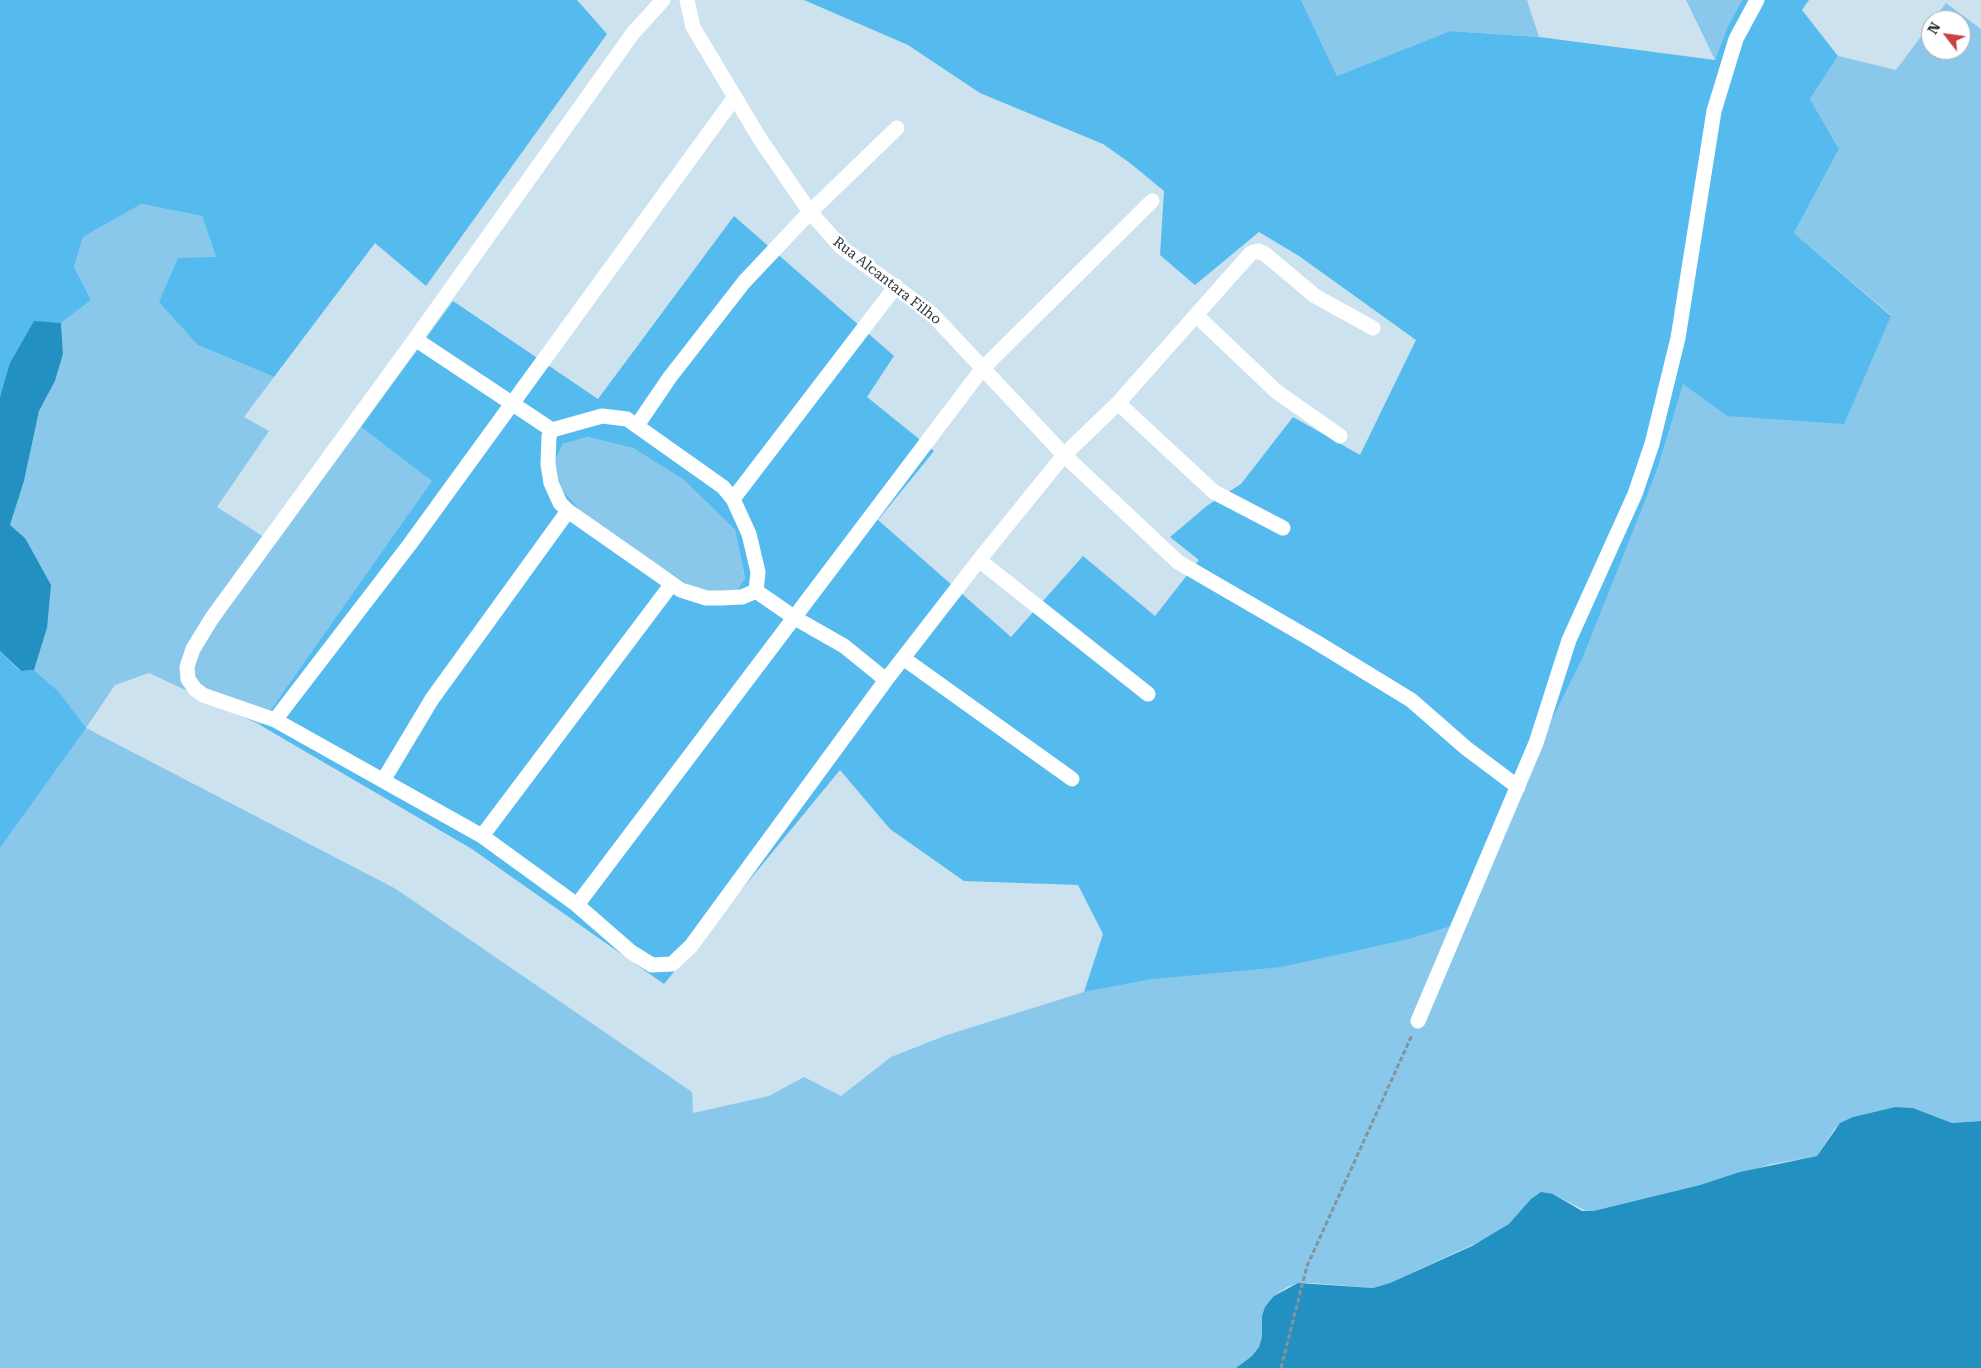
<!DOCTYPE html>
<style>
body{margin:0}
#map{position:relative;width:1981px;height:1368px;overflow:hidden;background:#cce2ef;font-family:"Roboto Serif",serif}
canvas{display:block}
.north{position:absolute;left:1921px;top:10px;width:50px;height:50px;box-sizing:border-box;background:#fff;border:1px solid #aaadaf;border-radius:50%;rotate:300deg;font-size:14px;font-weight:700;line-height:20px;text-align:center;color:#2b3338}
.north::after{content:'';display:block;margin:auto;width:18px;height:22px;background:#ce3f41;clip-path:polygon(50% 0,100% 100%,50% 72%,0 100%)}
</style>
<div id="map">
<canvas width="1981" height="1368"></canvas>
<div class="north">N</div>
</div>
<script>
const ctx = document.querySelector('canvas').getContext('2d');
ctx.lineJoin = 'round';
function fill(path, color) { ctx.fillStyle = color; ctx.fill(path, 'evenodd'); }
const shape = rows => new Path2D(rows.map(r => 'M' + r).join(''));
function stroke(path, color, width, dash) { ctx.strokeStyle = color; ctx.lineWidth = width; ctx.lineCap = dash ? 'butt' : 'round'; ctx.setLineDash(dash || []); ctx.stroke(path); }
function drawText(font, color, halo, rows, align = 'center') {
  ctx.font = font + ' "Roboto Serif",serif'; ctx.lineWidth = 5; ctx.setLineDash([]); ctx.textBaseline = 'middle'; ctx.strokeStyle = halo; ctx.fillStyle = color; for (const [text, x, y, turn = 0] of rows) {
    ctx.save(); ctx.translate(x, y); ctx.rotate((+turn || 0) * Math.PI / 180); ctx.textAlign = isNaN(turn) ? turn : align; if (halo) ctx.strokeText(text, 0, 0); ctx.fillText(text, 0, 0); ctx.restore();
  }
}
const green = shape([
 [1301,0,1527,0,1539,37,1450,31,1337,76],
 [1686,0,1742,0,1727,28,1715,60],
 [1946,3,1981,29,1981,1121,1952,1123,1913,1108,1895,1107,1853,1117,1835,1128,1817,1156,1772,1164,1700,1185,1588,1212,1553,1194,1531,1199,1515,1220,1489,1237,1390,1283,1373,1288,1313,1283,1298,1283,1287,1287,1274,1296,1259,1347,1252,1356,1236,1368,0,1368,0,848,85,728,59,692,34,670,47,628,25,538,10,525,24,481,39,411,55,381,63,354,61,323,91,300,74,267,83,237,140,204,202,216,216,257,198,345,274,377,244,417,269,431,217,507,275,544,361,427,433,481,260,725,149,673,115,685,86,728,396,889,692,1092,693,1113,769,1096,804,1077,841,1096,891,1057,947,1035,1084,992,1153,979,1346,952,1409,939,1465,922,1658,469,1683,383,1727,416,1891,315,1794,233,1839,149,1810,99,1838,56,1896,70,1931,23,1931,50,1961,50,1961,20,1933,20],
 [589,437,633,448,684,480,735,530,745,579,736,593,720,593,693,587,630,547,579,509,557,484,556,458,563,444]
]);
const forest = shape([
 [0,0,577,0,607,34,426,286,375,243,274,377,198,345,159,302,178,258,216,257,202,216,141,204,83,237,74,267,91,300,61,323,34,322,0,397],
 [804,0,1301,0,1337,76,1450,31,1539,37,1715,60,1727,28,1742,0,1809,0,1802,10,1838,56,1810,99,1839,149,1794,233,1891,316,1844,424,1727,416,1683,384,1658,468,1582,659,1518,787,1465,922,1409,939,1281,967,1153,979,1084,992,1103,934,1078,885,964,881,890,829,840,770,664,984,472,849,260,725,432,481,361,427,453,301,598,399,734,216,894,356,867,397,934,451,878,520,1011,637,1083,556,1155,616,1199,560,1170,537,1208,505,1241,484,1293,417,1360,455,1416,340,1299,256,1259,232,1195,285,1160,255,1164,191,1130,163,1103,144,980,93,908,45],
 [588,437,633,448,684,480,735,530,745,578,736,593,720,593,693,587,630,547,579,509,557,484,556,458,563,444],
 [0,651,20,671,34,670,59,692,86,728,0,848]
]);
const water = shape([
 [34,321,61,323,63,354,55,381,39,411,24,481,10,525,25,538,51,585,47,628,34,670,21,671,0,651,0,397,10,363],
 [1895,1107,1913,1108,1952,1123,1981,1121,1981,1368,1236,1368,1252,1356,1259,1347,1262,1337,1262,1316,1265,1307,1274,1296,1298,1283,1373,1288,1390,1283,1472,1246,1509,1224,1531,1199,1541,1192,1553,1194,1582,1211,1593,1211,1700,1185,1740,1172,1817,1156,1840,1123,1853,1117]
]);
const path = shape([
 [1281,1368,1307,1266,1412,1035]
]);
const street = shape([
 [663,0,633,33,415,339,212,618,193,649,187,667,188,679,195,689,203,695,275,720,482,836,577,905,631,952,652,965,672,964,691,946,886,680,979,560,1064,455,1118,403,1251,253,1258,251,1265,254,1315,296,1373,328],
 [687,0,693,27,760,139,810,212,841,247,932,314,1064,455,1178,562,1316,642,1411,700,1466,748,1518,787],
 [1197,316,1277,392,1340,436],
 [415,339,552,430,549,436,548,464,551,483,560,503,568,511,681,590,706,598,722,598,742,597,756,591,795,618,844,646,886,680],
 [1118,403,1214,492,1283,528],
 [638,424,670,377,744,282,810,212,897,128],
 [552,430,602,416,627,419,723,487,733,499,749,534,758,572,756,591],
 [733,499,896,286],
 [979,560,1148,694],
 [903,658,1072,779],
 [275,720,410,544,735,97],
 [384,779,432,699,568,511],
 [482,836,671,585],
 [577,905,982,369,1152,201],
 [1418,1021,1536,743,1569,640,1635,494,1652,444,1678,338,1714,111,1736,39,1757,0]
]);
const streetNames = [
 ["Rua Alcantara Filho",887,281,38]
];
fill(green, '#89c8eb');
fill(forest, '#55baed');
fill(water, '#2290c1');
stroke(path, '#84949d', 3, [5, 2.5]);
stroke(street, '#fff', 15);
drawText('14px', '#2b3338', '#fff', streetNames);
</script>
